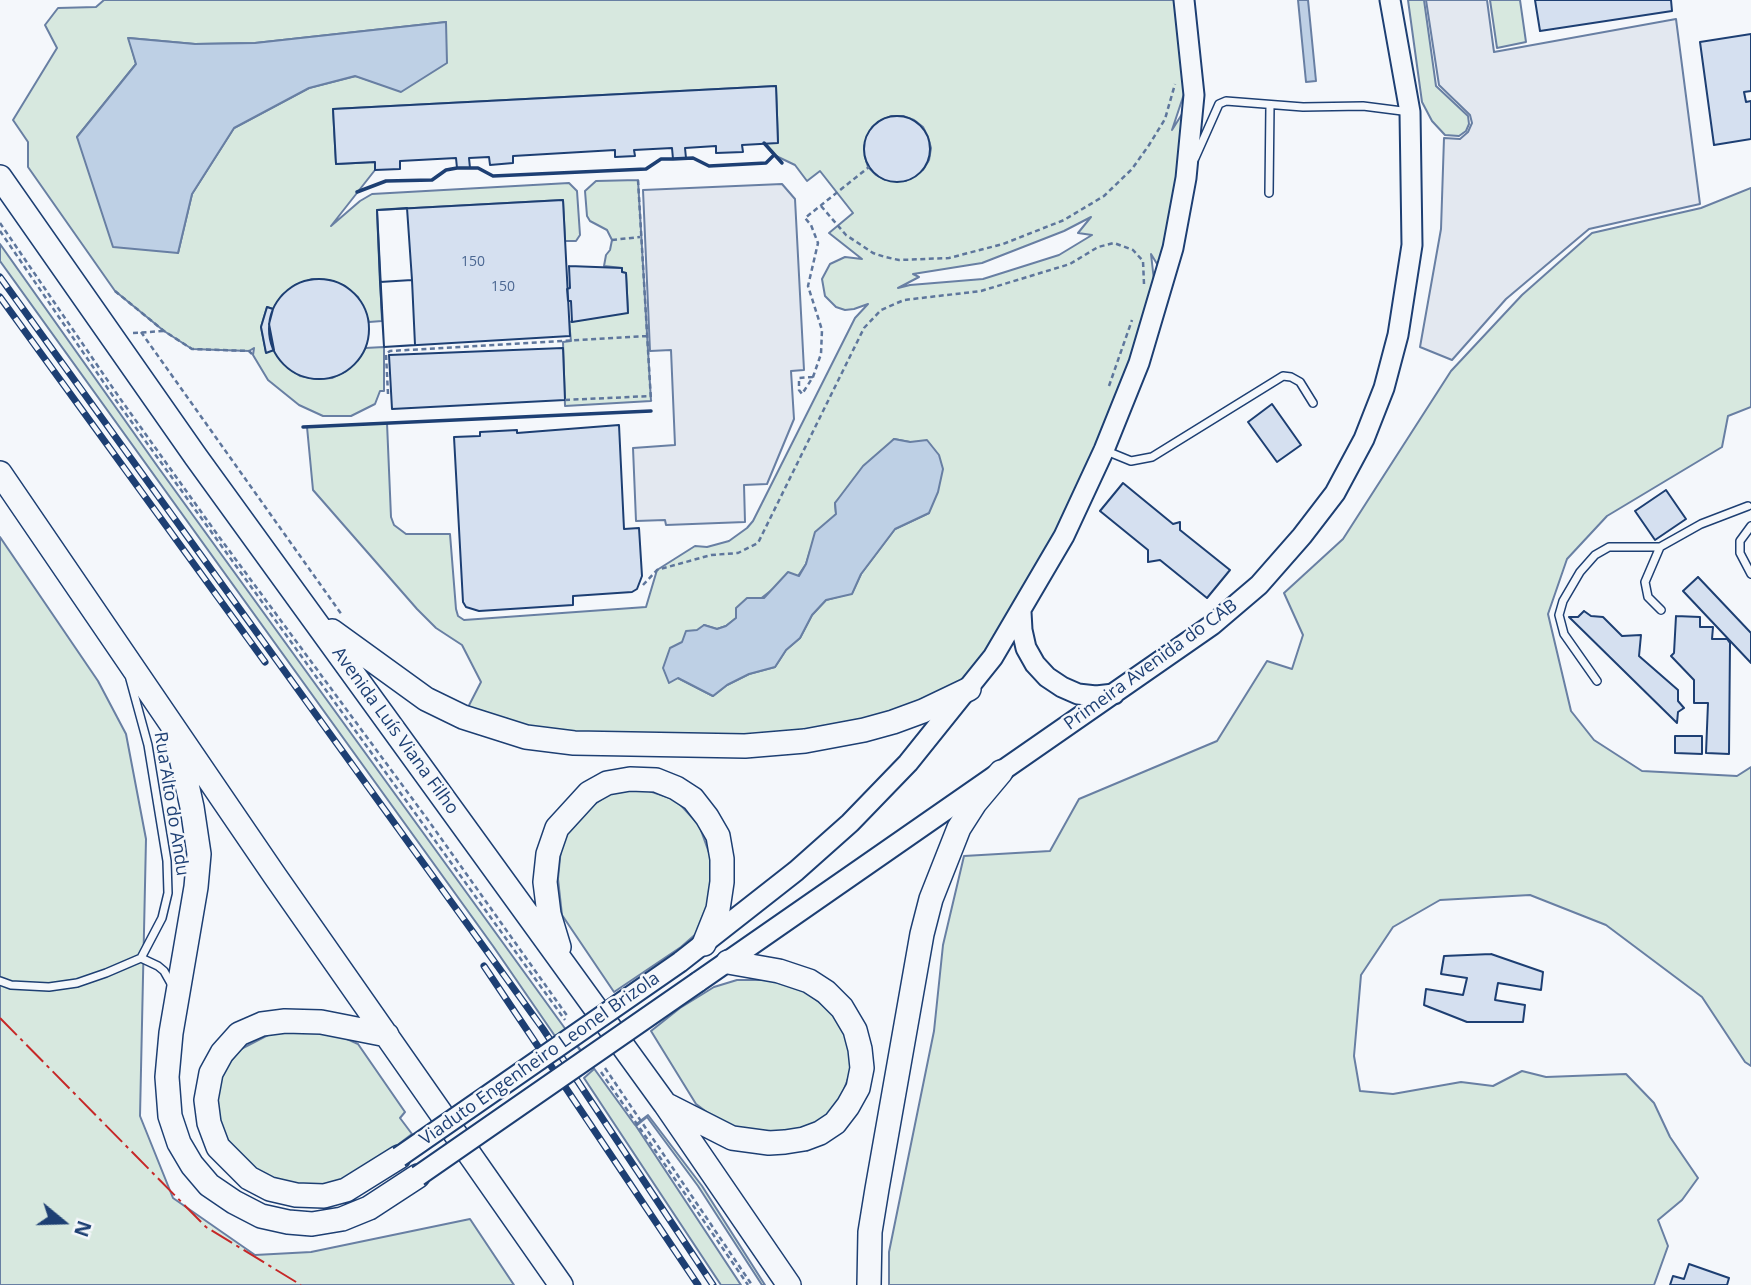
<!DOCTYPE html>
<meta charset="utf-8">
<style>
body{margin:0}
#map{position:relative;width:1751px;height:1285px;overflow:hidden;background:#f4f7fb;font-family:"Open Sans",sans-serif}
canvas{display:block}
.north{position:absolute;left:28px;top:1187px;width:70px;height:70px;-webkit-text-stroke:5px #f4f7fb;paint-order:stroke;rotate:109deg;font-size:19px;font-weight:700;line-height:28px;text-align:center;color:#1d3f73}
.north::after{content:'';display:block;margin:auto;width:24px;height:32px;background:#1d3f73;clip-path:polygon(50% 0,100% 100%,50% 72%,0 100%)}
</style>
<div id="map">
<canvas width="1751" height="1285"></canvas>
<div class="north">N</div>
</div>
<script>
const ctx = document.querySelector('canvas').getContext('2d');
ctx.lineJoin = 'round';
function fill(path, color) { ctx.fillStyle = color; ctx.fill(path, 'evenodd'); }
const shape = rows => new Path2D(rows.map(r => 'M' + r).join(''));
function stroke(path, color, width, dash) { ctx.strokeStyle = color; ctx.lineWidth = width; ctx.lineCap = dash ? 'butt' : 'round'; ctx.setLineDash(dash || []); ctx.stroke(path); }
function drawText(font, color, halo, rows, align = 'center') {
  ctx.font = font + ' "Open Sans",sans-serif'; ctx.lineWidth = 5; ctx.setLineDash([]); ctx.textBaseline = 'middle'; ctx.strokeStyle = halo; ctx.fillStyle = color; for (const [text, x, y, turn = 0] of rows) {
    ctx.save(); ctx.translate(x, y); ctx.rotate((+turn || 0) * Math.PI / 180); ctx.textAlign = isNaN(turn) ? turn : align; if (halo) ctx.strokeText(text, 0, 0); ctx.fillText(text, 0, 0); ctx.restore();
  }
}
const green = shape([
 [104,0,1184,0,1186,88,1172,130,1194,95,1165,277,1151,254,1157,307,1104,450,969,689,893,722,643,745,463,717,481,682,462,645,436,628,417,609,313,490,307,427,387,423,391,517,394,525,406,534,450,534,456,609,458,616,464,620,646,607,657,570,695,546,707,547,729,541,747,528,753,521,855,318,868,304,854,309,845,310,836,307,825,296,822,279,830,264,845,257,862,259,829,233,853,213,820,171,807,181,795,165,774,155,764,143,778,142,776,86,333,109,336,164,375,162,375,170,331,226,360,201,372,194,569,183,577,191,580,235,576,241,565,241,563,200,377,210,382,321,369,322,358,297,345,286,329,280,312,279,296,285,282,295,273,309,267,307,261,327,266,352,274,350,287,367,300,376,316,379,332,378,346,371,358,360,365,348,384,347,384,391,380,391,375,404,351,416,323,416,299,405,268,380,253,355,254,348,249,351,192,349,164,331,115,291,28,167,28,142,13,120,57,48,45,25,58,8,96,7,104,0],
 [446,22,401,91,356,76,309,88,234,128,192,194,178,253,77,137,136,64,129,38,195,44,255,43,446,22],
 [892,116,903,116,914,120,923,127,928,137,931,148,929,160,923,170,906,181,885,180,876,175,868,167,865,157,864,146,872,127,881,120,892,116],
 [1091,217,1078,233,1092,235,1059,255,983,279,910,285,898,288,919,277,913,274,982,263,1064,231,1091,217],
 [894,439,910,442,929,513,895,529,861,574,852,593,826,600,812,615,800,638,786,650,775,667,749,674,727,685,713,696,678,678,704,625,717,629,726,626,773,589,798,576,806,564,810,551,836,514,835,503,894,439],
 [1408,0,1424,0,1436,86,1468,116,1469,124,1466,131,1459,136,1445,135,1432,121,1422,102,1408,0],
 [1490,0,1520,0,1526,42,1497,48,1490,0],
 [638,180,651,401,565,406,563,342,571,341,569,322,628,312,626,273,622,272,622,268,604,266,606,255,610,250,612,240,607,230,590,221,587,216,585,191,596,181,638,180],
 [1751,188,1751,407,1728,416,1722,447,1607,516,1567,559,1548,614,1571,711,1594,740,1642,771,1737,776,1751,767,1751,1066,1745,1062,1702,997,1606,925,1530,895,1440,900,1393,927,1361,975,1354,1056,1360,1091,1393,1094,1461,1082,1493,1086,1522,1071,1546,1077,1626,1074,1654,1103,1670,1137,1698,1178,1682,1200,1658,1220,1668,1246,1654,1285,889,1285,889,1252,934,1031,943,945,964,856,1050,851,1079,799,1217,741,1267,661,1292,669,1303,635,1284,593,1343,539,1451,371,1522,295,1592,233,1701,208,1751,188],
 [0,244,158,467,635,1125,648,1115,702,1186,765,1285,762,1285,698,1186,647,1117,636,1126,741,1285,721,1285,584,1078,594,1069,565,1030,555,1036,493,946,0,261,0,244],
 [0,537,98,681,126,734,146,839,140,1116,173,1198,255,1255,311,1252,470,1219,514,1285,0,1285,0,537],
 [630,789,646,790,676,800,699,825,712,861,710,898,697,933,681,947,614,992,562,915,558,879,561,848,569,830,582,813,612,792,630,789],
 [737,980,768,980,804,990,835,1015,850,1046,850,1073,839,1103,820,1122,793,1133,764,1136,720,1122,696,1104,651,1031,680,1008,714,987,737,980],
 [304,1028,336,1034,358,1044,405,1112,400,1118,412,1134,358,1175,330,1185,292,1185,259,1174,217,1129,214,1098,223,1070,241,1049,270,1034,304,1028]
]);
const parking = shape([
 [1426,0,1487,0,1494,52,1676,19,1700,204,1589,229,1506,299,1452,360,1420,347,1441,229,1444,138,1460,139,1468,132,1472,123,1470,115,1439,85,1426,0],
 [782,184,795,199,804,370,791,371,794,419,767,484,744,485,745,522,666,525,665,520,636,521,633,448,675,445,671,350,650,351,643,190,782,184]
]);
const water = shape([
 [1298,0,1308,0,1316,81,1306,82,1298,0],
 [446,22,447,63,401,92,355,76,309,88,234,128,192,194,178,253,113,247,77,137,136,64,128,38,195,44,255,43,446,22],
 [894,439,910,442,927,440,939,455,943,469,938,492,929,513,895,529,861,574,852,594,826,600,812,615,800,638,786,650,775,667,749,674,727,685,713,696,678,678,669,683,663,668,670,648,682,642,686,631,697,630,704,625,717,629,726,626,736,618,736,608,747,598,764,598,788,572,799,576,806,564,815,532,836,514,835,503,863,466,894,439]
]);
const building = shape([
 [1535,0,1671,0,1672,11,1540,31,1535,0],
 [1751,34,1751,91,1744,92,1746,102,1751,101,1751,139,1714,145,1700,42,1751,34],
 [776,86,778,143,742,145,743,152,716,153,716,146,685,148,686,158,673,159,672,148,634,150,635,156,615,157,615,150,513,156,513,163,490,165,489,157,469,158,470,168,457,168,456,158,400,161,400,169,375,170,375,162,336,164,333,109,776,86],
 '864 149a33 33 0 1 1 66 0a33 33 0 1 1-66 0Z',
 [563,200,570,336,384,347,377,210,563,200],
 [407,208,412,280,380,282,377,210,407,208],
 [569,266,622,268,622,272,626,273,628,313,572,322,571,301,568,301,567,289,570,288,569,266],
 '269 329a50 50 0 1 1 100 0a50 50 0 1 1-100 0Z',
 [412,280,415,345,384,347,380,282,412,280],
 [267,307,273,309,269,324,274,350,266,353,261,327,267,307],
 [563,348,565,400,392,409,389,355,563,348],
 [1272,404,1301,445,1277,462,1248,422,1272,404],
 [619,425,624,529,639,528,642,576,637,589,632,592,573,596,573,605,479,611,466,607,463,602,454,437,480,436,480,432,517,430,517,433,619,425],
 [1123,483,1173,524,1180,522,1180,530,1230,570,1207,598,1160,560,1148,562,1148,550,1100,511,1123,483],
 [1666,490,1686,519,1655,540,1635,511,1666,490],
 [1698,577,1751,633,1751,663,1683,591,1698,577],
 [1584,611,1591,616,1603,617,1622,636,1641,635,1639,656,1678,690,1678,701,1684,708,1678,712,1677,723,1569,617,1578,617,1584,611],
 [1676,616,1700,617,1700,627,1713,627,1712,639,1727,639,1730,643,1729,754,1706,753,1708,703,1694,703,1694,680,1671,656,1674,653,1676,616],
 [1675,736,1702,736,1702,754,1675,753,1675,736],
 [1491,954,1543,972,1541,990,1498,983,1495,1000,1525,1005,1523,1022,1467,1022,1424,1005,1426,989,1463,995,1467,978,1441,974,1444,956,1491,954],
 [1689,1264,1729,1278,1727,1285,1670,1285,1673,1276,1684,1279,1689,1264]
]);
const path = shape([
 [638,180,651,401],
 [821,206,846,235,873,253,885,257,899,260,949,258,1003,244,1064,220,1104,196,1132,169,1149,145,1165,119,1175,84],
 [0,223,119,397,217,534,428,820,568,1017],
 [0,231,115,399,565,1020],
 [612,240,640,237],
 [115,291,164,331,192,349,249,351,253,355],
 [141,332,342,615],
 [133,333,164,331],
 [813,377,799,378,799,390,802,394,813,377,821,354,822,330,808,286,818,243,811,225,805,218,869,167],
 [1109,386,1132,320],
 [388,394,386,354,390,351,648,336],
 [565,400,651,396],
 [643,585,657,570,711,555,738,553,758,543,864,328,881,310,904,300,981,291,1070,264,1098,247,1114,243,1133,250,1143,261,1144,284],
 [605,1068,752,1285],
 [601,1072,748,1285]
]);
const service = shape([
 [1195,158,1219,104,1226,101,1303,107,1363,106,1410,112],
 [1269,193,1270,105],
 [1104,450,1131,461,1152,457,1283,376,1291,377,1300,382,1313,403],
 [1751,526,1740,541,1740,553,1751,574],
 [1661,610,1648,597,1645,582,1660,547,1701,524,1748,506],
 [1597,681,1564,634,1559,615,1563,601,1580,572,1595,555,1609,547,1660,547],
 [141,958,158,966,164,971,173,987],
 [0,981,11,985,49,987,77,983,106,973,141,958,162,918,168,893,167,861,148,745,130,679]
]);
const secondary = shape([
 [1021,612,1022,630,1026,648,1035,664,1047,677,1062,687,1078,694,1096,696,1114,694],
 [680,962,796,871,850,823,908,763,993,657,1064,536,1104,450,1139,363,1173,248,1186,178,1194,95,1184,0],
 [698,982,1212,625,1259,585,1302,536,1335,493,1364,439,1384,388,1398,335,1412,245,1410,112,1390,0]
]);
const trunk = shape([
 [0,177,196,457,665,1104,789,1285],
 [0,473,275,876,561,1285],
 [332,631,426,699,463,717,526,737,574,743,745,746,805,741,864,730,893,722,923,711,969,689],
 [177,740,192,807,199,854,196,887,171,1033,167,1077,170,1116,179,1143,192,1165,209,1185,234,1202,261,1216,288,1222,312,1224,342,1219,369,1208,418,1176],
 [559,947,549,914,545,882,548,854,557,828,589,793,607,783,630,779,656,780,676,788,693,799,707,817,718,836,722,859,722,882,718,909,704,944],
 [387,1035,321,1022,285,1021,262,1024,239,1034,222,1053,211,1073,206,1100,209,1123,218,1147,249,1178,270,1189,296,1195,324,1196,346,1190,399,1157],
 [667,1105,732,1138,769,1143,785,1142,804,1139,820,1133,835,1123,848,1106,858,1088,862,1068,860,1049,855,1030,842,1008,826,992,809,981,779,971,728,962],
 [869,1285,870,1232,877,1189,922,934,931,899,959,828,975,803,1001,772]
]);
const rail = shape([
 [0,277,543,1029,713,1285],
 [0,297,265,662],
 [484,966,698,1285]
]);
const secondaryBridge = shape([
 [399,1157,680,962],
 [418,1176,698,982]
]);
const wall = shape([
 [764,143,782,163],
 [357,192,386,181,432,180,446,170,457,168,478,168,493,176,646,169,661,159,673,159,693,158,709,166,766,163,774,155],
 [303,427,651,411]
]);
const power = shape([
 [0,1018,206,1227,301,1285]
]);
const numberNames = [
 ["150",473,262],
 ["150",503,287]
];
const streetNames = [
 ["Primeira Avenida do CAB",1151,665,-36],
 ["Avenida Luís Viana Filho",395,731,54],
 ["Rua Alto do Andu",171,804,81],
 ["Viaduto Engenheiro Leonel Brizola",540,1059,-35]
];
fill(green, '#d7e8df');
stroke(green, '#687fa3', 2);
fill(parking, '#e3e8f0');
stroke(parking, '#687fa3', 2);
fill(water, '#bed0e5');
stroke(water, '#687fa3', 2);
fill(building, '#d5e0f0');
stroke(building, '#1d3f73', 2);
stroke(service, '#1d3f73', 10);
stroke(secondary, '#1d3f73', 23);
stroke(trunk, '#1d3f73', 26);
stroke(path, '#5e769c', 2.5, [5, 3.5]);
stroke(service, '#f4f7fb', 7);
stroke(secondary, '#f4f7fb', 19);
stroke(trunk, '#f4f7fb', 23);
stroke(rail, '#1d3f73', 7);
stroke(rail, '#f4f7fb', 4.5, [13]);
stroke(secondaryBridge, '#1d3f73', 23, []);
stroke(secondaryBridge, '#f4f7fb', 19);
stroke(wall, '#1d3f73', 3.5);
stroke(power, '#c62828', 2, [24, 5, 3.5, 5]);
drawText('14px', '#4b6792', null, numberNames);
drawText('18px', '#1d3f73', '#f4f7fb', streetNames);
</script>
